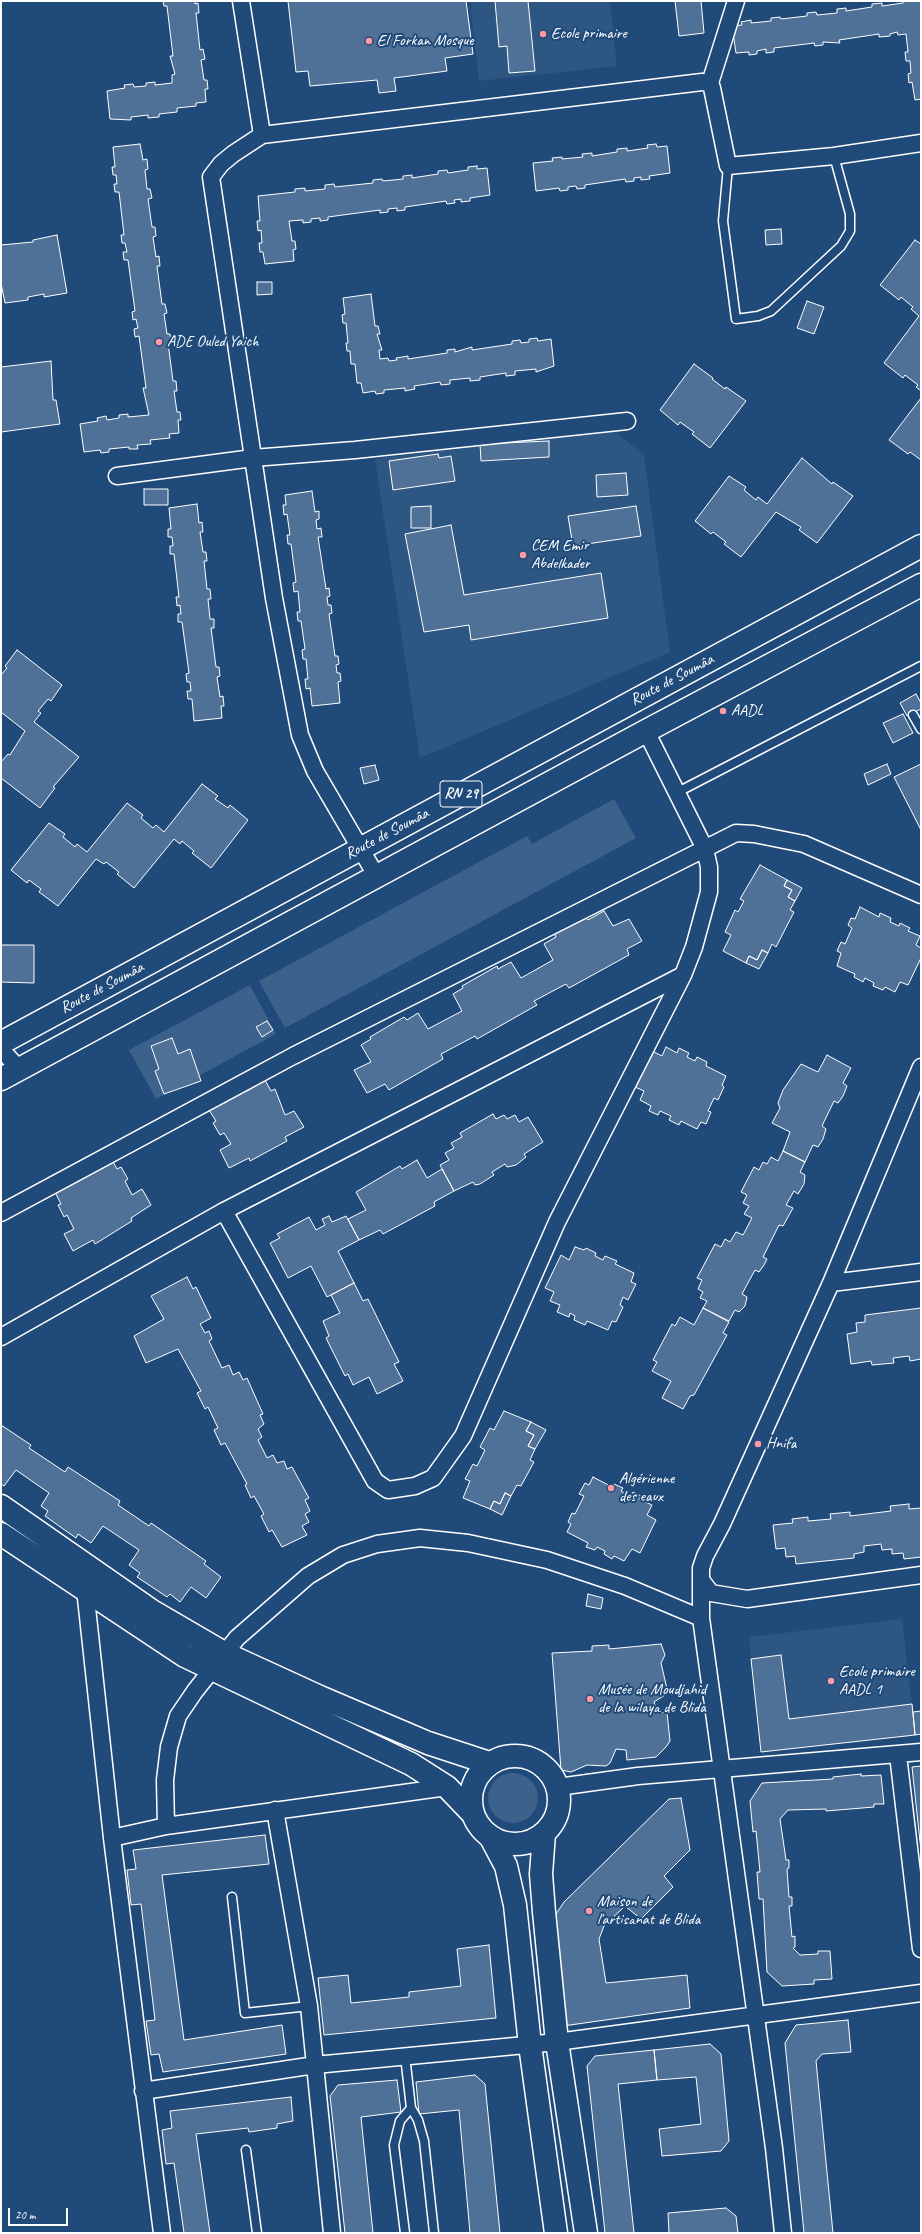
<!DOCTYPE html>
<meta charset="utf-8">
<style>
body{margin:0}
#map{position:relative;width:922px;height:2234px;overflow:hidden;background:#1f4a7a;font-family:Caveat,sans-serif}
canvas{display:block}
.frame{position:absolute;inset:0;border:2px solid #fff;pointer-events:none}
.scale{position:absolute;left:8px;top:2208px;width:60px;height:18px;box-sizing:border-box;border:2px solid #fff;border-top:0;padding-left:5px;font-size:12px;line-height:14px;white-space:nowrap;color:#fff;-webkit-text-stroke:3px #1f4a7a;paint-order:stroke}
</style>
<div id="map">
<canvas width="922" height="2234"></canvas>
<div class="frame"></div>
<div class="scale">20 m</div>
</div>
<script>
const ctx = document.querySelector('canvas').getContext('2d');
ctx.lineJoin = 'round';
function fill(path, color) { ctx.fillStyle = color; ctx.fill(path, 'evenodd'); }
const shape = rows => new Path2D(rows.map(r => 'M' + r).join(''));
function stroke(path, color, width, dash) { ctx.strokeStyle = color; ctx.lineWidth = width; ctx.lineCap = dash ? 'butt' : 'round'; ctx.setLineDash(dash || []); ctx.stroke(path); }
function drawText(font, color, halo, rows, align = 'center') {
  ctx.font = font + ' Caveat,sans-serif'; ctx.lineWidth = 4; ctx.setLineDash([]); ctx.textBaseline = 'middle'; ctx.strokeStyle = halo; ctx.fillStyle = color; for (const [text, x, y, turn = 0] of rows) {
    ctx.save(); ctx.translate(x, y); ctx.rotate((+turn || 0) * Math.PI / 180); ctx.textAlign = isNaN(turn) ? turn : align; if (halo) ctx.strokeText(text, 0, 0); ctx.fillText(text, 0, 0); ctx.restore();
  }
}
const built = shape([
 [470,1,610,1,617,66,479,81],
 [611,428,644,455,670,652,420,758,375,459],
 [902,1619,915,1735,761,1752,749,1637]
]);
const green = shape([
 [614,799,636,838,285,1028,259,981,527,836,532,844],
 [250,985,276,1034,156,1099,129,1050],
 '488 1798a25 25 0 1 1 50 0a25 25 0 1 1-50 0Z'
]);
const building = shape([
 [163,1,195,1,195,4,198,3,199,13,196,13,200,50,203,49,205,59,201,60,204,80,207,80,208,89,205,89,206,102,196,103,196,106,177,108,177,112,159,114,159,117,148,118,148,115,131,117,131,120,110,119,107,91,125,88,124,85,133,84,134,87,146,86,146,83,155,82,155,85,172,83,172,75,175,74,170,56,173,56,167,6,164,6,163,1],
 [288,1,466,1,473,54,445,58,447,71,394,78,396,91,379,93,377,80,310,86,308,71,296,72,288,1],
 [495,1,528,1,535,71,509,73,507,46,499,47,495,1],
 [675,1,701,1,704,33,679,36,675,1],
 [903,1,921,1,921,99,915,100,912,82,909,83,908,74,911,73,910,61,906,61,905,52,908,52,906,34,898,35,897,32,890,34,890,36,879,37,879,34,839,40,840,43,823,42,823,45,815,46,814,43,774,48,774,52,766,53,766,49,757,51,757,54,749,55,749,52,736,53,732,26,742,25,741,22,751,20,751,23,771,21,771,18,780,17,781,19,807,16,807,13,816,12,817,15,837,13,837,9,846,8,846,11,872,7,872,4,882,3,882,6,903,3,903,1],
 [140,144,143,160,147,159,148,169,145,170,147,189,150,189,152,198,148,199,152,227,155,227,156,236,153,237,156,257,159,256,160,266,157,266,162,304,165,304,167,313,164,314,167,334,170,334,171,343,168,343,173,381,176,381,177,391,174,391,177,412,180,412,181,420,178,420,179,433,169,434,170,438,150,440,151,444,137,445,138,449,129,449,129,447,109,449,109,452,101,453,100,450,84,452,80,424,98,421,97,418,106,416,107,420,119,418,119,415,128,414,128,417,149,415,143,388,146,388,139,336,135,337,134,329,138,328,136,319,133,320,132,312,135,311,128,260,124,260,123,252,127,252,125,243,122,243,121,235,124,235,119,192,115,192,114,184,117,184,116,175,113,175,112,167,115,167,113,147,140,144],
 [656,144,657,147,667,146,670,173,649,176,650,179,641,180,641,177,634,178,634,181,626,182,625,179,585,185,585,188,577,189,576,186,568,187,568,190,560,191,559,188,536,191,533,163,553,161,552,158,562,157,562,159,583,157,582,154,592,153,592,156,617,152,617,149,627,148,627,151,648,148,647,145,656,144],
 [477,166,477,169,487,168,490,195,470,198,470,201,461,202,461,199,454,200,455,203,447,204,446,201,405,207,405,210,397,211,397,208,388,209,388,212,380,213,380,210,328,217,328,220,320,221,320,218,311,219,311,222,303,223,303,220,289,221,292,241,295,241,296,249,293,250,294,261,265,264,263,252,260,252,259,243,262,243,261,230,258,231,257,221,260,221,258,196,295,192,295,189,305,188,305,191,325,189,325,185,334,184,335,187,373,183,373,180,382,179,383,181,403,179,403,176,412,175,412,178,438,174,438,171,447,170,448,173,468,170,468,167,477,166],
 [781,229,782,244,766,245,765,230,781,229],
 [57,235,67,293,44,297,44,294,28,297,28,300,5,303,1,283,1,245,33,242,33,240,57,235],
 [915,240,921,244,921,391,916,387,918,385,905,375,903,378,884,363,919,316,911,309,913,307,901,297,899,300,880,285,915,240],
 [257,282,272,282,272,294,257,295,257,282],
 [371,294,375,326,378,326,380,334,377,334,382,350,379,350,380,359,388,358,389,361,397,360,396,358,408,356,408,359,447,353,447,350,455,349,455,352,472,347,472,350,512,344,512,341,520,340,521,343,529,342,529,339,537,338,538,341,551,339,554,366,536,372,536,369,515,371,515,375,506,376,506,373,480,377,480,380,470,381,470,378,450,380,450,384,441,385,440,382,414,386,415,389,405,391,405,388,384,390,384,393,376,394,375,391,363,393,361,383,357,383,355,364,351,364,350,351,347,351,346,343,348,343,346,323,343,323,342,315,345,314,343,298,371,294],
 [807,301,824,307,814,334,797,328,807,301],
 [51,361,53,400,56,400,60,424,1,432,1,367,51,361],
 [694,364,713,378,712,379,725,389,726,387,746,401,710,448,692,434,694,432,680,422,678,425,660,410,694,364],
 [921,398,921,460,910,452,908,454,889,440,921,398],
 [549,441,549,457,481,461,480,444,549,441],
 [438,454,439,458,451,456,455,481,393,490,389,461,438,454],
 [802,458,832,484,833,482,853,496,817,543,799,530,801,527,776,512,741,557,724,544,726,542,713,532,711,534,695,521,729,476,746,487,744,490,756,500,758,497,767,504,802,458],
 [626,473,628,495,597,497,596,475,626,473],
 [144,489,168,489,168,505,144,505,144,489],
 [312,491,315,512,319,511,319,519,316,520,317,529,321,528,322,537,318,537,326,589,329,588,330,596,327,597,328,605,331,605,332,613,329,614,335,656,338,656,339,664,336,665,337,673,340,673,341,681,338,682,340,703,312,706,310,688,306,689,305,679,308,679,306,659,303,659,302,650,305,649,301,621,298,621,297,612,300,612,298,591,294,592,293,583,296,582,291,544,288,544,287,535,290,535,287,514,284,515,283,505,286,505,285,495,312,491],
 [197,504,199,523,202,522,203,532,200,532,203,552,206,552,207,561,204,561,207,589,210,589,211,599,208,599,210,619,214,619,214,628,211,628,216,667,219,667,220,676,217,677,220,697,223,696,224,706,221,706,222,718,194,721,192,699,188,699,187,691,191,691,190,682,187,682,186,674,189,673,182,622,178,622,178,614,181,614,180,605,177,606,176,597,179,597,174,554,170,554,170,546,173,546,172,537,168,537,168,529,171,529,169,508,197,504],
 [431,506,431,528,411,528,411,507,431,506],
 [636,506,641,536,573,546,568,516,636,506],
 [451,525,464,595,601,573,608,618,471,640,469,625,424,632,405,534,451,525],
 [17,650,62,685,51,701,48,699,38,711,41,713,34,722,79,757,53,787,55,788,40,808,1,778,1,762,8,754,10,755,25,731,1,712,1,675,7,668,5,666,17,650],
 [916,694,921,703,921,709,907,716,900,703,916,694],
 [903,714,913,733,893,743,883,723,903,714],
 [887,764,891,774,868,785,864,774,887,764],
 [921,764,921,830,894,777,921,764],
 [375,765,379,780,364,784,360,768,375,765],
 [202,784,218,796,215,799,228,808,230,805,248,820,211,868,192,853,194,851,182,841,180,844,174,839,134,888,117,874,119,872,106,862,104,864,96,859,58,906,39,892,41,889,29,880,27,883,11,870,49,823,65,834,63,837,75,847,77,844,87,852,127,803,143,815,141,818,153,828,156,825,164,832,202,784],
 [760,865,787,880,784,886,792,890,788,897,795,901,790,910,794,912,776,947,772,944,768,953,762,950,757,960,749,956,746,963,723,951,731,935,725,932,735,910,738,912,744,901,740,899,760,865],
 [787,880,802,888,795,901,788,897,792,890,784,886,787,880],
 [860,907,879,917,880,913,891,918,890,922,899,926,900,923,910,928,908,931,920,936,916,945,921,948,921,958,908,985,900,982,895,992,885,987,883,990,873,986,874,983,865,978,863,982,854,977,855,974,837,966,841,953,837,951,841,942,845,944,852,928,848,925,851,918,855,919,860,907],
 [604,911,613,926,629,919,642,941,627,949,629,955,569,988,566,984,534,1001,537,1005,477,1039,475,1036,441,1054,443,1059,389,1090,385,1084,367,1093,354,1070,371,1062,361,1045,371,1039,370,1037,404,1017,407,1020,418,1013,428,1029,462,1011,453,994,463,988,462,986,497,966,498,969,511,962,521,978,553,960,544,944,556,937,554,933,584,916,588,920,604,911],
 [1,945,34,945,34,983,1,982,1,945],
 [762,950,768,953,759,969,746,963,749,956,757,960,762,950],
 [267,1021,273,1030,262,1037,256,1027,267,1021],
 [172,1038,178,1054,190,1049,201,1081,164,1094,155,1071,159,1069,151,1046,172,1038],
 [666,1047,677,1053,679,1048,689,1053,687,1057,695,1061,697,1057,707,1062,706,1066,726,1076,722,1085,724,1087,718,1100,714,1098,708,1111,711,1112,706,1124,701,1122,697,1129,681,1121,679,1125,669,1120,671,1116,660,1111,658,1115,649,1111,651,1106,640,1100,644,1091,635,1087,652,1051,662,1056,666,1047],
 [827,1055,851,1068,843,1083,847,1086,843,1096,838,1103,834,1101,822,1126,826,1129,823,1139,818,1147,813,1145,805,1162,783,1151,790,1132,772,1123,780,1108,778,1103,783,1090,801,1064,818,1072,827,1055],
 [265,1080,271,1091,275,1089,285,1115,294,1111,304,1127,285,1137,287,1141,250,1161,249,1158,229,1168,220,1150,231,1144,224,1133,220,1135,213,1123,216,1121,209,1110,226,1102,240,1092,247,1091,265,1080],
 [493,1114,496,1119,504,1115,507,1119,515,1115,519,1122,528,1117,543,1142,524,1154,526,1157,516,1165,507,1167,505,1164,492,1172,494,1175,480,1184,475,1185,473,1182,454,1191,440,1165,449,1160,445,1153,454,1148,451,1143,462,1137,460,1133,493,1114],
 [783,1151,805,1162,800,1172,805,1175,804,1184,798,1194,794,1191,786,1205,793,1208,783,1226,779,1225,763,1257,767,1259,764,1265,759,1272,755,1270,742,1294,747,1297,745,1306,739,1312,735,1310,729,1321,703,1308,707,1301,700,1298,703,1292,698,1289,702,1280,697,1278,715,1244,721,1247,725,1239,730,1242,736,1232,743,1235,752,1218,744,1214,749,1206,743,1203,747,1195,741,1192,754,1167,759,1170,763,1162,767,1164,771,1157,778,1161,783,1151],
 [112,1160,117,1169,121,1167,128,1179,125,1181,132,1195,142,1189,151,1205,131,1218,132,1221,95,1244,93,1240,73,1251,64,1234,74,1229,67,1215,64,1217,58,1205,61,1204,55,1192,112,1160],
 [417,1160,427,1178,442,1169,454,1191,434,1202,435,1206,383,1234,380,1230,359,1240,348,1219,366,1210,356,1192,400,1166,402,1169,417,1160],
 [329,1216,332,1222,346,1216,359,1240,338,1251,354,1283,327,1297,311,1266,288,1278,270,1243,280,1238,277,1234,309,1217,316,1230,325,1225,322,1219,329,1216],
 [575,1247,584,1250,586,1248,596,1253,595,1256,603,1260,605,1256,617,1261,615,1264,634,1273,631,1282,636,1284,628,1300,623,1297,620,1305,623,1307,616,1322,612,1321,608,1330,587,1321,585,1325,574,1320,575,1316,570,1313,569,1317,557,1312,560,1305,550,1301,554,1292,545,1288,561,1255,569,1260,575,1247],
 [187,1277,193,1289,196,1287,211,1318,200,1324,205,1333,209,1331,212,1339,209,1341,222,1368,229,1365,233,1375,239,1372,243,1380,247,1378,263,1414,260,1415,264,1424,258,1429,262,1437,258,1440,267,1458,273,1455,277,1463,284,1461,287,1469,292,1467,309,1498,305,1500,310,1511,305,1514,309,1522,302,1526,307,1535,282,1547,272,1530,269,1532,261,1516,264,1514,254,1496,251,1498,245,1485,247,1484,225,1443,221,1445,214,1430,218,1428,208,1407,205,1409,197,1393,201,1391,178,1349,146,1363,134,1336,164,1319,151,1296,187,1277],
 [354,1283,363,1301,368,1299,399,1362,394,1364,403,1381,377,1394,369,1377,353,1385,348,1374,345,1376,326,1338,329,1336,323,1321,340,1313,331,1295,354,1283],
 [703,1308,729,1322,723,1333,727,1335,694,1395,690,1396,683,1409,662,1398,671,1381,652,1371,657,1362,653,1360,672,1324,675,1326,680,1317,694,1325,703,1308],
 [921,1308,921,1359,910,1361,909,1356,893,1358,894,1363,872,1365,871,1361,851,1364,847,1334,857,1332,856,1323,865,1322,865,1315,921,1308],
 [504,1411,531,1422,526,1431,534,1435,528,1446,535,1449,530,1460,534,1462,521,1486,517,1485,511,1496,505,1493,500,1504,494,1501,490,1509,463,1498,470,1481,465,1479,473,1464,477,1466,485,1450,480,1447,490,1428,494,1430,504,1411],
 [531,1422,546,1430,535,1449,528,1446,534,1435,526,1431,531,1422],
 [1,1425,31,1445,29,1448,65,1472,68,1467,120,1501,118,1505,149,1526,151,1523,206,1561,204,1564,221,1577,206,1598,191,1587,180,1602,170,1594,167,1597,137,1577,140,1573,129,1565,139,1550,103,1526,91,1543,78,1534,76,1538,45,1516,48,1511,41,1506,49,1493,16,1470,4,1486,1,1484,1,1425],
 [593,1477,612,1487,614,1484,623,1488,621,1491,630,1496,633,1492,641,1496,639,1499,652,1505,647,1515,656,1520,640,1553,632,1549,624,1561,614,1556,612,1559,604,1554,605,1551,597,1547,595,1550,586,1547,588,1543,567,1532,571,1524,568,1522,572,1513,575,1514,584,1496,579,1494,585,1483,589,1485,593,1477],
 [505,1493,511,1496,502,1515,490,1509,494,1501,500,1504,505,1493],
 [909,1504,909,1509,921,1508,921,1557,904,1559,903,1553,892,1554,892,1549,882,1550,881,1544,864,1546,864,1552,854,1554,854,1558,796,1564,795,1556,786,1557,785,1548,776,1549,773,1525,793,1523,792,1519,808,1517,808,1521,831,1519,830,1514,850,1512,850,1516,891,1511,890,1506,909,1504],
 [588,1594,603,1598,601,1609,586,1606,588,1594],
 [661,1644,665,1655,661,1663,668,1693,654,1702,658,1713,667,1712,670,1741,666,1747,656,1757,627,1760,626,1750,616,1749,610,1763,606,1766,587,1765,571,1772,561,1770,552,1653,592,1651,592,1646,609,1645,609,1649,661,1644],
 [781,1655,789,1719,912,1704,915,1735,761,1752,751,1659,781,1655],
 [921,1711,921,1734,915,1735,913,1712,921,1711],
 [921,1766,921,1851,912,1767,921,1766],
 [861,1774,861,1776,881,1775,884,1804,874,1804,874,1807,826,1811,826,1809,788,1810,780,1819,786,1860,789,1860,789,1868,787,1869,789,1897,792,1897,792,1906,789,1906,792,1937,795,1936,795,1947,793,1948,800,1955,818,1954,818,1951,830,1951,832,1979,814,1980,814,1984,782,1986,767,1972,763,1899,759,1899,757,1872,760,1872,756,1831,753,1832,750,1801,762,1783,833,1779,833,1777,861,1774],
 [681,1798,690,1850,664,1876,673,1887,641,1919,625,1906,604,1926,599,1939,606,1983,687,1975,690,2008,563,2026,554,1917,564,1902,669,1799,681,1798],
 [265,1835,269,1864,162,1875,184,2040,282,2025,286,2054,163,2072,159,2054,151,2055,146,2021,155,2020,141,1904,131,1905,127,1870,136,1869,133,1850,265,1835],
 [489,1945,496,2018,324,2035,318,1978,348,1975,351,2003,409,1997,409,1992,461,1986,457,1949,489,1945],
 [848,2020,851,2052,822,2054,816,2061,833,2233,804,2233,785,2043,796,2025,848,2020],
 [710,2044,721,2054,729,2141,721,2151,662,2156,659,2129,701,2124,696,2077,657,2080,654,2050,710,2044],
 [654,2050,657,2080,618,2084,634,2233,605,2233,587,2066,595,2056,654,2050],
 [475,2075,485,2084,500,2233,470,2233,459,2110,419,2114,416,2082,475,2075],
 [397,2080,401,2112,361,2117,373,2233,345,2233,330,2096,338,2085,397,2080],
 [291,2097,293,2121,277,2124,277,2128,249,2132,248,2128,196,2134,210,2233,184,2233,174,2163,166,2164,162,2130,172,2128,170,2111,291,2097],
 [726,2208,736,2216,738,2233,669,2233,668,2213,726,2208]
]);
const lane = shape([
 [728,166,723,221,736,319,758,316,771,311,841,246,850,231,850,214,834,156],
 [913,715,921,729],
 [676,793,921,666],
 [232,1897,245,2013,309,2006],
 [405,2056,411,2108,418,2120,424,2141,434,2233],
 [246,2150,257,2233],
 [405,2233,394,2145,400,2121,411,2108]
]);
const street = shape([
 [241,1,262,135],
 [710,83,736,1],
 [117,476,253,458,355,450,627,421],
 [377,877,315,771,300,735,274,598,211,177,221,164,233,154,262,135,702,82,710,83,712,88,728,166,834,156,921,143],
 [1,1049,20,1070],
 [224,1211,375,1481,388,1490,415,1486,433,1478,463,1436,557,1222,683,975,694,947,709,892,709,867,705,849,646,731],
 [1,1213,293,1056,736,833,754,834,804,844,921,895],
 [831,1283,921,1067],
 [1,1337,224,1211,683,975],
 [701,1580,711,1593,747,1599,921,1575],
 [85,1589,112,1838,162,2233],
 [898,1755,921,1949],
 [558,1787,638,1776,921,1752],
 [275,1810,309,2006,332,2233],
 [166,1826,165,1780,169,1747,178,1716,195,1691,237,1638,308,1576,343,1555,377,1544,420,1538,468,1543,547,1560,625,1586,701,1618],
 [112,1838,166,1826,447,1787],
 [143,2091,315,2065,557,2042,921,1993],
 [783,2233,774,2148,701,1618,701,1568,705,1556,722,1524,831,1283,921,1272]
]);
const secondary = shape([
 [1,1506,152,1611,224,1653,320,1697,428,1743,489,1763],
 [1,1534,185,1656,411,1764,447,1787,471,1812],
 '471 1800a44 44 0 1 1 88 0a44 44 0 1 1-88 0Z',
 [544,1833,541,1874,544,1912,557,2042,586,2233],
 [490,1836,506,1866,515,1905,530,2045,556,2233]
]);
const highway = shape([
 [1,1043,921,546],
 [1,1079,646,731,921,585]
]);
const markers = [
 [543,34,4,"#ff9aa2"],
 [369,41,4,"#ff9aa2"],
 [159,342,4,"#ff9aa2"],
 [523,555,4,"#ff9aa2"],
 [723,711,4,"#ff9aa2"],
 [758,1444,4,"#ff9aa2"],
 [611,1488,4,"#ff9aa2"],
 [831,1681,4,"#ff9aa2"],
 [590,1699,4,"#ff9aa2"],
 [589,1911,4,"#ff9aa2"]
];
const shields = [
 [461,794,42]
];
const shieldNames = [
 ["RN 29",461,794]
];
const poiNames = [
 ["Ecole primaire",551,34],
 ["El Forkan Mosque",377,41],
 ["ADE Ouled Yaich",167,342],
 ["CEM Emir",531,546],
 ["Abdelkader",531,564],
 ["AADL",731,711],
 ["Hnifa",766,1444],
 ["Algérienne",619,1479],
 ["des eaux",619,1497],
 ["Ecole primaire",839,1672],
 ["AADL 1",839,1690],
 ["Musée de Moudjahid",598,1690],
 ["de la wilaya de Blida",598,1708],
 ["Maison de",597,1902],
 ["l'artisanat de Blida",597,1920]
];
const streetNames = [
 ["Route de Soumâa",672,680,-28],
 ["Route de Soumâa",387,834,-28],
 ["Route de Soumâa",102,988,-28]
];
fill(built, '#2e5683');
fill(green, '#3c618b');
fill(building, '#507197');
stroke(building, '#fff', 1);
stroke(lane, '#fff', 11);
stroke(street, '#fff', 19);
stroke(secondary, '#fff', 25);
stroke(highway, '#fff', 25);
stroke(lane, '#1f4a7a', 8);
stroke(street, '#1f4a7a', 16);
stroke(secondary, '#1f4a7a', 22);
stroke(highway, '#1f4a7a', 22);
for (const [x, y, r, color] of markers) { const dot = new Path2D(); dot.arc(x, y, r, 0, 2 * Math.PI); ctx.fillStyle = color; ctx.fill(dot); stroke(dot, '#1f4a7a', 1.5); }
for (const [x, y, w] of shields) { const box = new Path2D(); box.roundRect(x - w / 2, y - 13, w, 26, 3); ctx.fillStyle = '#1f4a7a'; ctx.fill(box); stroke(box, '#fff', 1); }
drawText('bold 15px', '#fff', null, shieldNames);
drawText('16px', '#fff', '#1f4a7a', poiNames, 'left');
drawText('16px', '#fff', '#1f4a7a', streetNames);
</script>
